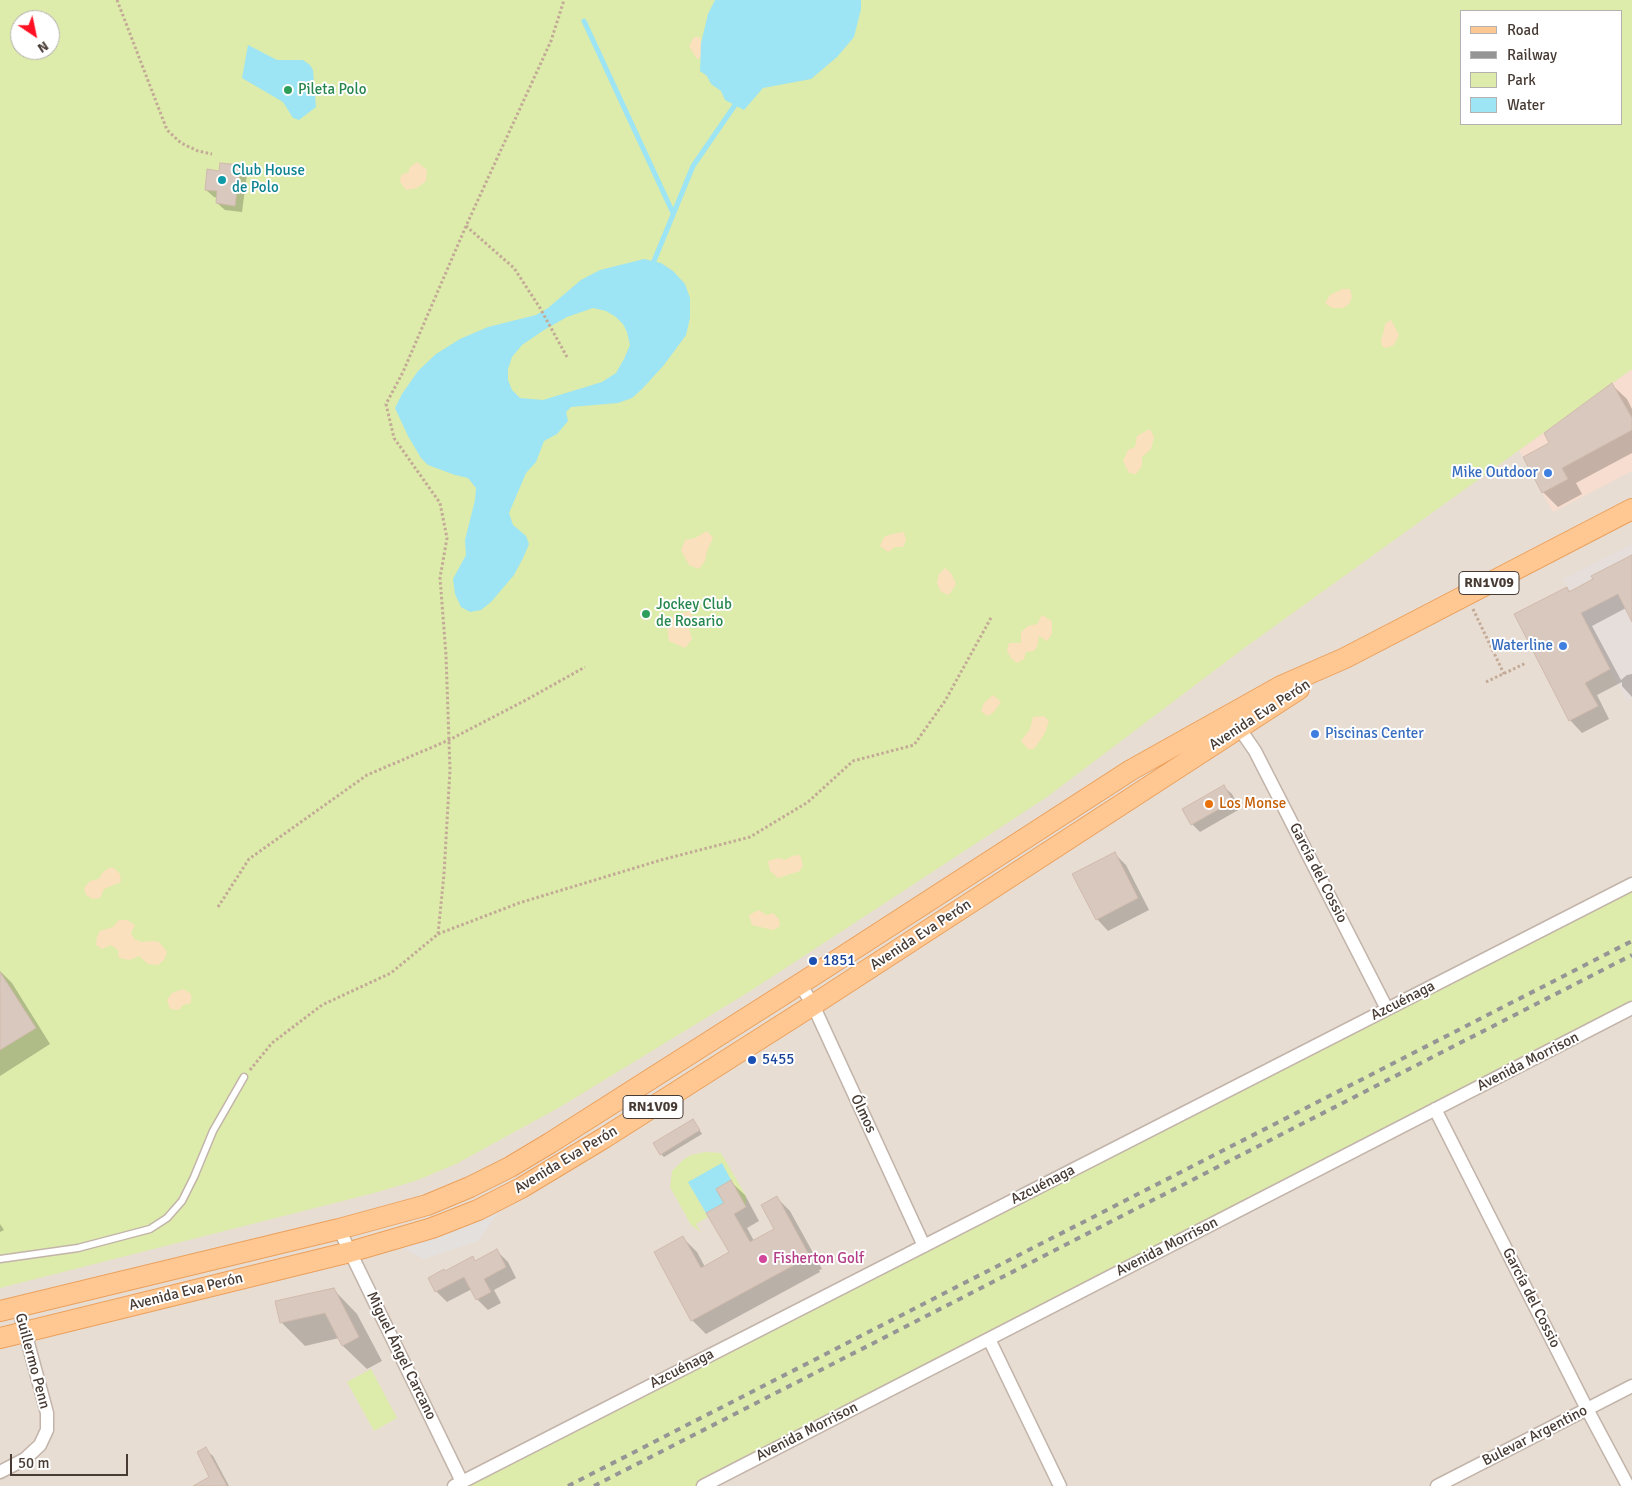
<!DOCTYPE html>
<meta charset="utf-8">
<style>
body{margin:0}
#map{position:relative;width:1632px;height:1486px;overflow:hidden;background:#f4ece5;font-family:Signika,sans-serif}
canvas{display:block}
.legend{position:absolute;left:1460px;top:10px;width:162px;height:115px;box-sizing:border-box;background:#fff;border:1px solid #b5b1ae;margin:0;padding:6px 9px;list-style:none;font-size:15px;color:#473b34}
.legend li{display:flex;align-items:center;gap:10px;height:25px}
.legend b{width:25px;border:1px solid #b5b1ae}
.north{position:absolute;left:10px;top:10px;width:50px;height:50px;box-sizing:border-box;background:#fff;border:1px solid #b5b1ae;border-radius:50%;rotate:146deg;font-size:14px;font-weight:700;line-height:20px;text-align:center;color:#473b34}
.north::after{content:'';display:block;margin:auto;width:18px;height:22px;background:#ff1123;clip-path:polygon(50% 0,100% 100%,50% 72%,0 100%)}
.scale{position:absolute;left:10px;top:1454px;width:118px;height:22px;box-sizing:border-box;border:2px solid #473b34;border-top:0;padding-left:6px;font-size:15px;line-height:18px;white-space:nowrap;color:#473b34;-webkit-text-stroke:4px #fff;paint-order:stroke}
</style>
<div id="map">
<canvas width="1632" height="1486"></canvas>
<ul class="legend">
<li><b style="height:6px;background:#ffc893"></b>Road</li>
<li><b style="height:6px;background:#959595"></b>Railway</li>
<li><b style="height:14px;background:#ddebab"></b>Park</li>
<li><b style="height:14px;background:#9de5f5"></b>Water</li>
</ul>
<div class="north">N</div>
<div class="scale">50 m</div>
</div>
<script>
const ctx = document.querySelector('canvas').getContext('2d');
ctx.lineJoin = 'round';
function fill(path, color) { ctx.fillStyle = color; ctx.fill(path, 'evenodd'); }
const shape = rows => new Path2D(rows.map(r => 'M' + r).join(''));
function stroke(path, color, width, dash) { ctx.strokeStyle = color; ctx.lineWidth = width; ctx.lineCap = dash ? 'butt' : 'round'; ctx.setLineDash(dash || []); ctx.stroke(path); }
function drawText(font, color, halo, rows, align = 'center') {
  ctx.font = font + ' Signika,sans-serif'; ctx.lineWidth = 4; ctx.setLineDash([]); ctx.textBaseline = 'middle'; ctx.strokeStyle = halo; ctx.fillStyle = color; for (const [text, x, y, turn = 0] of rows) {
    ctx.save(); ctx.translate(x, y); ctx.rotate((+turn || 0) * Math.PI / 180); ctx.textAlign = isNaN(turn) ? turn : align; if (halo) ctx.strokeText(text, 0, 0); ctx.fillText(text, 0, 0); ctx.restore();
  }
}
const residential = shape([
 [0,0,1632,0,1632,1486,0,1486],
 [1461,11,1621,11,1621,124,1461,124],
 [20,20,50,20,50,50,20,50]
]);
const commercial = shape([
 [1632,369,1632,471,1553,512,1519,450]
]);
const industrial = shape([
 [1632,544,1632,699,1627,702,1563,579]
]);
const green = shape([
 [0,0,1632,0,1632,369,1247,646,1047,797,752,990,560,1107,456,1164,418,1180,378,1192,0,1288],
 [1461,11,1621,11,1621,124,1461,124],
 [20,20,50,20,50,50,20,50],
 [1632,884,1632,1008,703,1486,454,1486],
 [705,1152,721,1153,746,1196,746,1207,722,1164,689,1183,708,1217,696,1224,701,1232,691,1225,670,1187,672,1171,684,1159,691,1155],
 [371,1369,397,1418,374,1431,347,1382]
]);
const sand = shape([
 [694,37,700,37,701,43,701,57,697,59,689,46],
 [417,162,427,170,426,181,417,188,406,190,400,182,401,175,409,172,409,168],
 [1342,289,1350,289,1352,297,1349,304,1343,308,1332,308,1325,303,1330,295],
 [1391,320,1399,335,1394,345,1386,348,1382,346,1381,340,1384,331,1385,324],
 [1150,429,1154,437,1151,449,1142,457,1142,466,1136,474,1129,473,1123,461,1128,450,1135,447,1137,436],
 [707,531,713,538,707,551,705,561,699,569,689,565,681,550,685,540,695,538],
 [904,532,906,540,903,547,895,547,888,552,880,546,884,537,892,534],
 [945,568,951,573,956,584,949,595,941,592,937,583,939,574],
 [690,611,693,620,689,628,692,639,685,648,669,641,667,626,674,615],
 [1042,615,1052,621,1052,634,1047,641,1039,636,1037,647,1034,651,1026,652,1024,659,1017,663,1011,658,1007,651,1009,643,1021,643,1021,632,1028,626,1037,624],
 [993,695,1001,702,993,713,987,716,981,711,984,703],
 [1044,716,1049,721,1045,733,1034,749,1028,749,1021,741,1030,729,1033,717],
 [800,855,803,865,800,871,778,878,770,871,768,861,779,858,785,860,792,856],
 [109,868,114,868,120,874,121,882,104,889,100,898,93,899,86,895,84,888,90,881,99,879,103,872],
 [759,910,766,915,773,913,779,919,780,926,773,930,752,925,749,915],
 [119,920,127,920,135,925,131,933,134,939,141,942,153,941,159,942,167,952,164,960,158,965,148,964,139,956,130,960,119,958,118,950,111,945,102,949,96,945,97,937,100,931,113,927],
 [183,989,191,994,191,1003,183,1005,179,1010,170,1009,167,1000,172,993]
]);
const parking = shape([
 [501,1209,478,1241,424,1259,402,1248,458,1228]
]);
const water = shape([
 [715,0,861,0,861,9,854,37,837,57,811,79,763,88,744,110,725,100,721,91,711,84,707,76,700,71,701,43,708,14],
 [248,45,277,60,303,60,310,65,313,70,316,107,299,120,293,118,283,102,242,78],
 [644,259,661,263,673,271,685,284,690,298,690,318,686,335,664,365,642,389,632,398,618,403,571,407,566,412,568,421,557,434,544,441,536,462,526,473,509,513,513,525,526,536,529,544,523,558,514,575,491,602,481,610,470,612,461,607,455,594,453,579,466,555,465,540,475,500,476,488,468,478,455,475,428,465,421,458,408,436,395,408,402,394,418,371,436,354,460,339,488,327,536,315,548,308,581,280,600,270],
 [593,308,606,311,616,317,623,324,627,332,630,345,624,359,616,373,602,382,543,400,520,398,512,390,508,380,508,369,512,357,522,345,544,330,567,317],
 [722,1163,731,1180,716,1189,724,1203,706,1213,688,1182]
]);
const shadow = shape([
 [239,166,247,174,242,212,225,210,217,203,218,198,214,197,206,190],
 [1612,385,1627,399,1632,409,1632,453,1576,483,1582,494,1558,507,1543,492],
 [1632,556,1632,619,1626,608,1592,626,1621,680,1627,675,1632,674,1632,697,1622,686,1622,682,1597,695,1609,719,1582,733,1570,720,1515,614,1567,589,1571,592],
 [1224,787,1232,794,1240,809,1200,832,1192,824,1184,810],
 [1115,854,1126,865,1149,910,1108,931,1097,919],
 [0,971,12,983,50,1044,0,1076],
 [693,1120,702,1134,664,1157,661,1154],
 [731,1182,745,1195,759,1221,747,1228,754,1241,775,1230,777,1198,790,1211,822,1269,819,1270,820,1272,706,1334,692,1320,656,1253,683,1238,697,1252,705,1267,730,1253,726,1203],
 [0,1224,4,1230,0,1232],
 [497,1251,508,1262,516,1278,494,1290,501,1303,488,1310,477,1299,472,1289,447,1302,436,1291,445,1273,472,1258,476,1262],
 [334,1290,357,1314,382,1361,367,1369,343,1346,339,1338,305,1346,281,1322],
 [205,1449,213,1456,229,1486,195,1486,211,1478]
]);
const stream = shape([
 [584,21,673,213],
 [654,261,693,166,735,105]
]);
const building = shape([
 [220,163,240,165,235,206,216,203,217,191,205,190,207,169,219,171,220,163],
 [1612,383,1632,418,1632,430,1562,468,1568,479,1542,493,1523,457,1549,443,1544,433,1612,383],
 [1632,555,1632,622,1618,594,1581,613,1610,669,1585,683,1598,706,1569,721,1514,614,1567,587,1569,592,1593,579,1591,576,1632,555],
 [1224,785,1233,801,1191,825,1182,809,1224,785],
 [1115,852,1138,898,1096,920,1072,874,1115,852],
 [0,972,36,1028,0,1050,0,972],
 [693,1119,700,1130,660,1155,653,1143,693,1119],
 [731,1180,746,1207,734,1214,750,1242,774,1229,761,1205,777,1196,809,1255,806,1256,807,1258,691,1321,654,1252,683,1236,701,1268,729,1252,706,1213,724,1203,716,1189,731,1180],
 [497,1249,506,1267,484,1279,491,1292,476,1300,464,1277,435,1292,428,1278,444,1269,445,1271,473,1256,475,1261,497,1249],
 [334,1288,359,1337,342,1346,325,1313,280,1323,275,1301,334,1288],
 [206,1447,227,1486,193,1486,209,1477,197,1452,206,1447]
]);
const path = shape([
 [117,0,167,130,181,143,198,151,212,154],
 [466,226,514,268,540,308,567,357],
 [1473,609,1504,674],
 [1486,682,1526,663],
 [218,907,249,859,367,775,449,740,526,700,585,667],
 [438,934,519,903,661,860,750,837,808,802,853,761,914,745,945,701,992,616],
 [250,1070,272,1043,322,1005,391,973,438,934,444,874,450,770,446,655,440,578,447,538,440,503,394,438,386,404,403,372,466,226,551,41,564,0]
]);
const lane = shape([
 [0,1259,78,1248,150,1229,167,1218,182,1201,194,1177,213,1131,244,1077]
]);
const street = shape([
 [1235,722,1255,751,1387,1009],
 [800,984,813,1005,924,1246],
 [1435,1109,1587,1409,1628,1486],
 [339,1229,462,1482],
 [989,1339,1060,1486],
 [0,1472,25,1459,40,1445,47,1430,47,1413,18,1306],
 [454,1486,1632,884],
 [703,1486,1632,1008],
 [1437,1486,1632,1386]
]);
const primary = shape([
 [0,1311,339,1229,427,1205,470,1187,510,1167,550,1143,814,975,1131,770,1281,686,1345,658,1632,509],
 [0,1338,350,1252,432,1228,478,1210,521,1188,604,1138,813,1005,1299,689]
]);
const rail = shape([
 [568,1486,1632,941],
 [594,1486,1632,955]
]);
const markers = [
 [288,90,5,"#2e9e5b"],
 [222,180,5,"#0f9aa8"],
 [1548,473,5,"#3f7fe0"],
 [646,614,5,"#2e9e5b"],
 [1563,646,5,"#3f7fe0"],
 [1315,734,5,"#3f7fe0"],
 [1209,804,5,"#e8710a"],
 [813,961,5,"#1a4fb4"],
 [752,1060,5,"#1a4fb4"],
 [763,1259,5,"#d1479c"]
];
const shields = [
 [1489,583,60],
 [653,1107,60]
];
const shieldNames = [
 ["RN1V09",1489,583],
 ["RN1V09",653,1107]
];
const leisureNames = [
 ["Pileta Polo",298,90],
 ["Jockey Club",656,605],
 ["de Rosario",656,622]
];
const cultureNames = [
 ["Club House",232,171],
 ["de Polo",232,188]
];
const shopNames = [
 ["Mike Outdoor",1538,473],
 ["Waterline",1553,646],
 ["Piscinas Center",1325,734,"left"]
];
const streetNames = [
 ["Avenida Eva Perón",1260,715,-33],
 ["García del Cossio",1318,873,63],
 ["Avenida Eva Perón",921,935,-33],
 ["Azcuénaga",1403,1001,-27],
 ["Avenida Morrison",1528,1062,-27],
 ["Ólmos",863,1114,65],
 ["Avenida Eva Perón",566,1160,-31],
 ["Azcuénaga",1043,1185,-27],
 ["Avenida Morrison",1167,1247,-27],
 ["Avenida Eva Perón",186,1292,-14],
 ["García del Cossio",1531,1298,63],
 ["Miguel Ángel Carcano",401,1356,64],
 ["Guillermo Penn",32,1361,75],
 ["Azcuénaga",682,1369,-27],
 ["Avenida Morrison",807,1432,-27],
 ["Bulevar Argentino",1535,1436,-27]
];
const foodNames = [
 ["Los Monse",1219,804]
];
const transitNames = [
 ["1851",823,961],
 ["5455",762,1060]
];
const hotelNames = [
 ["Fisherton Golf",773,1259]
];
fill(residential, '#e8ddd3');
fill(commercial, '#f7ddcf');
fill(industrial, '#e6deda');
fill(green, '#ddebab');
fill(sand, '#fbe0be');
fill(parking, '#e4e0de');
fill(water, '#9de5f5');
fill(shadow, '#0003');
stroke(stream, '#9de5f5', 5);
fill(building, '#d9c8bd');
stroke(building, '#d1bbad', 1);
stroke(lane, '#c3b4aa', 9);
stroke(street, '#c3b4aa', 15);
stroke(primary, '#eba05c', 22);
stroke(path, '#c3aa97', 3, [2.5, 2.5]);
stroke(lane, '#fff', 6);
stroke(street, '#fff', 12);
stroke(primary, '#ffc893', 20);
stroke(rail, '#959595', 4, [6, 6]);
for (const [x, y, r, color] of markers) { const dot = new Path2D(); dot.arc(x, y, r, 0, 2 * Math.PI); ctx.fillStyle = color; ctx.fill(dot); stroke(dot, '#fff', 2); }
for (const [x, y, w] of shields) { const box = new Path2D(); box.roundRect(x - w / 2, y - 11.5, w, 23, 4); ctx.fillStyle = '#fff'; ctx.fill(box); stroke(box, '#473b34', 1); }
drawText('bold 14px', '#473b34', null, shieldNames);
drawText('15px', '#27864d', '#fff', leisureNames, 'left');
drawText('15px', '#0d838f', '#fff', cultureNames, 'left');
drawText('15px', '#366cbe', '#fff', shopNames, 'right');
drawText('15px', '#473b34', '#fff', streetNames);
drawText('15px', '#c56008', '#fff', foodNames, 'left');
drawText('15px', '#164399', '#fff', transitNames, 'left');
drawText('15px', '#b23c85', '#fff', hotelNames, 'left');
</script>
